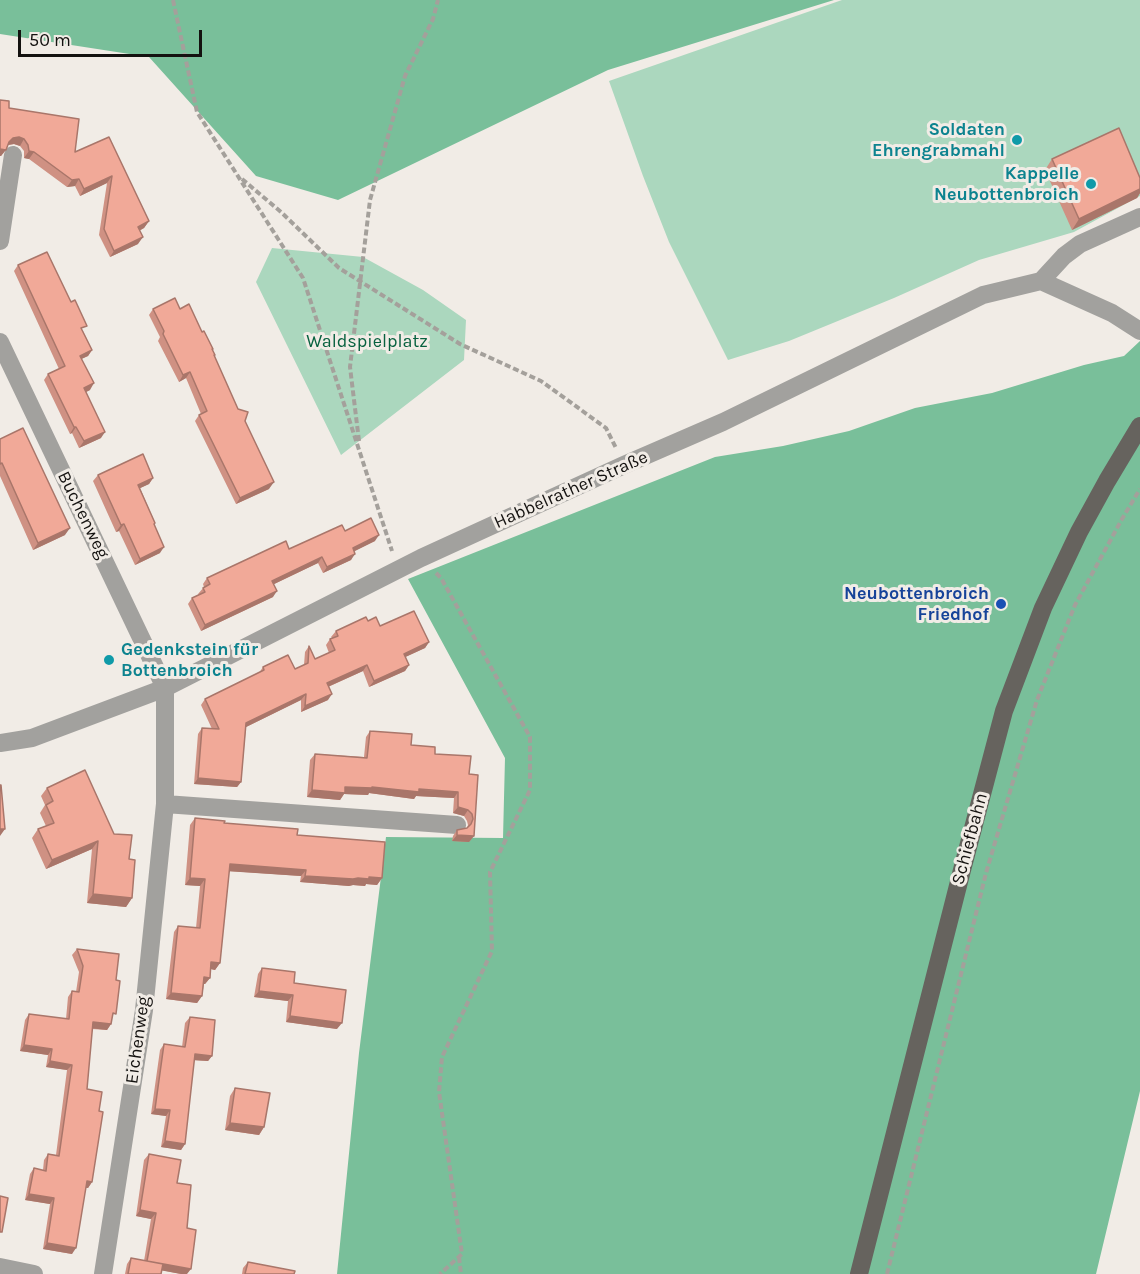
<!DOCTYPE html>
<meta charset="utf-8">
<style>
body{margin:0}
#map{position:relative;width:1140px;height:1274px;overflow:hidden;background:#f1ece6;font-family:Karla,sans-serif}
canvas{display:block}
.scale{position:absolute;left:18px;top:30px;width:184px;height:27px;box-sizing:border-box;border:3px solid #141210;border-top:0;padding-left:8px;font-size:18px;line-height:21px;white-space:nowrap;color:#141210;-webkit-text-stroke:4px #f1ece6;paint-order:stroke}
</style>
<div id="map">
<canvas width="1140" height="1274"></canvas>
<div class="scale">50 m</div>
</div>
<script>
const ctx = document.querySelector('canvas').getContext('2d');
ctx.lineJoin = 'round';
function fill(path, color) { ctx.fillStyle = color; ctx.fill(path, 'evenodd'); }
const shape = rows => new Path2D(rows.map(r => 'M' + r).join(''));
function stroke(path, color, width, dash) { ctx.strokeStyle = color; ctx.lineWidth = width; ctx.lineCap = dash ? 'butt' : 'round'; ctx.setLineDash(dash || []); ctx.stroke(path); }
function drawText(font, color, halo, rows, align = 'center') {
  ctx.font = font + ' Karla,sans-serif'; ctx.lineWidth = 6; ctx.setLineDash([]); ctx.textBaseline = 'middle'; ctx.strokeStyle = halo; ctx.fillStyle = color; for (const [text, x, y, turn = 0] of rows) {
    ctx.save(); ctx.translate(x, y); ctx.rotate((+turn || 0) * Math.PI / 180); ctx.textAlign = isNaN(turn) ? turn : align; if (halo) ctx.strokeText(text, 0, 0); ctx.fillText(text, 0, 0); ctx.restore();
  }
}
const green = shape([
 [842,0,1140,0,1140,196,1074,232,979,260,894,298,789,341,728,360,669,242,643,176,609,81],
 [272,248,363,257,423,290,466,320,464,360,341,455,256,282]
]);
const forest = shape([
 [0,0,834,0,608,70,338,200,256,176,149,57,0,34],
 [1140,341,1140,1091,1096,1274,337,1274,359,1053,386,837,503,838,505,758,408,579,715,457,783,446,849,431,915,408,992,393,1084,365,1124,356]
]);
const path = shape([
 [173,0,197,112,303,278,392,551],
 [242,179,281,212,339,268,460,344,541,381,606,428,616,448],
 [359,441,350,367,370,200,405,76,433,19,438,0],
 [436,573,441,578,530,737,530,790,490,872,492,951,442,1057,439,1092,462,1254,440,1274],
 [459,1257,461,1274],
 [887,1274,986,873,1037,700,1075,605,1122,519,1140,489]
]);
const minor = shape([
 [0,241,13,155],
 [1041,281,1064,256,1080,244,1140,217],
 [0,342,165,688,165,804,144,1010,103,1274],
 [0,743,32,738,165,688,421,558,624,465,723,422,983,295,1041,281,1112,313,1140,331],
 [165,804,457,825],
 [0,1267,34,1274]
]);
const major = shape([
 [859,1274,962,870,1004,711,1043,608,1079,532,1107,481,1140,426]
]);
const wall = shape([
 [0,100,9,108,75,152,109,137,149,221,144,228,139,231,138,244,110,257,99,235,107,183,80,196,75,186,67,187,29,159,24,158,24,151,20,146,14,144,8,145,1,156,0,156],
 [1052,159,1140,178,1140,193,1137,198,1072,230,1045,170],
 [18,265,83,331,92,350,88,356,81,359,90,390,86,392,101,438,79,448,72,433,70,434,44,380,48,374,59,369,14,271],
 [153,309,180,309,202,332,213,349,213,350,214,356,238,409,245,421,269,489,236,504,195,421,199,415,201,414,186,378,179,382,158,341,160,337,149,315],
 [0,439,65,535,33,550,0,476],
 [98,475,153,478,149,484,140,488,155,523,154,525,160,553,135,565,119,531,116,532,93,481],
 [345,531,375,541,354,551,351,560,323,573,318,563,274,584,273,597,201,631,188,604,192,598,199,595,198,594,204,587,203,584,207,578],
 [368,621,380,626,429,642,425,648,405,657,409,665,405,671,369,687,363,671,328,687,328,700,301,712,301,700,246,727,241,782,237,787,194,784,198,734,202,728,212,729,201,705,205,699,259,673,263,667,295,669,304,665,305,652,309,646,315,659,329,653,326,645,330,639,332,638,331,637,336,631],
 [370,731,435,754,469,774,474,836,469,842,452,841,453,836,457,830,467,828,468,825,467,821,464,816,453,813,454,798,416,796,414,799,369,793,368,795,344,794,340,800,307,797,310,760,315,754,364,757,366,737],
 [47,788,114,834,129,859,132,898,126,907,87,903,92,849,46,869,32,838,38,829,46,826,40,813,45,805,41,796],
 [195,818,297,835,382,878,377,885,366,884,365,886,353,885,349,886,300,882,301,876,229,871,220,963,215,970,210,969,210,978,205,984,204,984,202,996,197,1003,166,999,174,932,178,926,196,928,200,886,185,885,190,825],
 [77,949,112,1020,111,1024,107,1030,92,1029,87,1089,99,1111,92,1182,88,1188,86,1188,72,1254,43,1249,50,1204,25,1200,30,1174,34,1168,43,1170,44,1160,48,1154,56,1155,67,1070,46,1067,48,1055,20,1051,25,1020,29,1014,66,1019,68,997,72,991,76,992,79,972,72,955],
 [262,968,294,983,337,1029,286,1022,288,1001,254,997,258,974],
 [190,1017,212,1056,208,1061,194,1060,185,1144,181,1150,161,1147,166,1116,151,1114,160,1050,164,1044,182,1047,185,1023],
 [235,1088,264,1127,259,1135,225,1130,230,1096],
 [149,1154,181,1274,161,1270,161,1274,125,1274,127,1264,131,1258,144,1261,151,1219,136,1216,144,1160],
 [248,1262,294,1274,242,1274,243,1268]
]);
const shadedWall = shape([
 [19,137,24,139,20,146,14,144,8,145,4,148,9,142,13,138],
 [0,149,6,150,1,156,0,156],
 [29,151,34,152,29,159,24,158],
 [112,176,107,183,80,196,84,189],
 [79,179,75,186,67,187,72,180],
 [1140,189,1140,193,1137,198,1072,230,1079,219],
 [149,221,144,228,133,234,138,227],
 [143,237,138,244,110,257,114,251],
 [92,350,88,356,75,362,80,356],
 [190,372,186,378,179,382,183,375],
 [94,383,90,390,80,395,84,388],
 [74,427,76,427,72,433,70,434],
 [105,432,101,438,79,448,84,441],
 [153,478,149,484,134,491,138,485],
 [274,482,269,489,236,504,240,498],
 [124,524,119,531,116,532,121,525],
 [70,528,65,535,33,550,38,543],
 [379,535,375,541,349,554,353,548],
 [164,547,160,553,135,565,140,559],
 [355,554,351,560,323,573,327,567],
 [322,557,318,563,268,587,272,581],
 [277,591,273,597,201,631,205,625],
 [429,642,425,648,399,660,404,654],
 [367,665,363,671,323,689,327,683],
 [409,665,405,671,369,687,374,681],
 [306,694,301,700,242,729,246,723],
 [332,694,328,700,301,712,305,706],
 [198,778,241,782,237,787,194,784],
 [345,787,372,787,458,792,454,798,416,796,414,799,369,793,368,795,344,794,340,800,307,797,312,790],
 [458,807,468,810,464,816,453,813],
 [0,829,5,829,0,836],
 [457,835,474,836,469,842,452,841],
 [98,841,92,849,46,869,52,860],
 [230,864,306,870,301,876,225,871],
 [305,876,358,878,369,877,382,878,377,885,366,884,365,886,353,885,349,886,300,882],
 [190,878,205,879,200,886,185,885],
 [93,894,132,898,126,907,87,903],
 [211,962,220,963,215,970,207,968],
 [204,977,210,978,205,984,200,984],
 [259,991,293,995,288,1001,254,997],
 [171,993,202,996,197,1003,166,999],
 [290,1016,342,1023,337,1029,286,1022],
 [93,1022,111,1024,107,1030,89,1028],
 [24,1045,52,1049,48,1055,20,1051],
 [195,1054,212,1056,208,1061,191,1060],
 [50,1061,72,1065,67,1070,46,1067],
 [155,1109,170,1110,166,1116,151,1114],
 [230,1123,264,1127,259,1135,225,1130],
 [165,1141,185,1144,181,1150,161,1147],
 [87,1181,92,1182,88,1188,83,1187],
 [29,1194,54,1198,50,1204,25,1200],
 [140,1210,156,1213,151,1219,136,1216],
 [47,1243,76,1248,72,1254,43,1249],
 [147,1261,191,1269,187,1274,181,1274,143,1267]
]);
const building = shape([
 [0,100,9,101,9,108,79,119,75,152,109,137,149,221,138,227,143,237,114,251,104,229,112,176,84,189,79,179,72,180,34,152,29,151,28,145,24,139,19,137,13,138,9,142,6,150,0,149,0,100],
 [1119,128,1140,178,1140,189,1079,219,1052,159,1119,128],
 [47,252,71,302,75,300,87,326,81,328,92,350,80,356,94,383,84,388,105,432,84,441,76,427,74,427,48,374,65,366,18,265,47,252],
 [175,298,180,309,189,304,202,332,204,331,213,349,212,349,215,355,214,355,238,409,248,412,245,421,274,482,240,498,199,415,207,411,190,372,183,375,163,334,164,331,153,309,175,298],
 [23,428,70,528,38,543,2,463,0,464,0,439,23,428],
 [143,454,153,478,138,485,155,523,154,524,164,547,140,559,124,524,121,525,98,475,143,454],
 [371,518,379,535,353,548,355,554,327,567,322,557,272,581,277,591,205,625,192,598,205,592,203,588,210,584,207,578,286,541,289,549,342,525,345,531,371,518],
 [414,611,429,642,404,654,409,665,374,681,367,665,327,683,332,694,305,706,306,694,246,723,241,782,198,778,202,728,219,729,205,699,264,670,263,667,288,655,295,669,308,663,309,646,315,659,335,650,330,639,338,636,336,631,366,617,368,621,376,617,380,626,414,611],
 [370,731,412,734,411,745,435,747,435,754,471,756,469,774,478,775,474,836,457,835,457,830,467,828,471,824,473,819,472,814,468,810,458,807,458,792,419,789,419,792,372,787,372,788,345,787,345,793,312,790,315,754,367,758,370,731],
 [85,770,114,834,132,835,129,859,135,860,132,898,93,894,98,841,52,860,38,829,54,823,46,805,53,801,47,788,85,770],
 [0,785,1,785,5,829,0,829,0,785],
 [195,818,225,821,224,823,298,829,297,835,385,842,382,878,369,877,369,879,358,878,353,879,305,876,306,870,230,864,220,963,211,962,210,978,204,977,202,996,171,993,178,926,200,928,205,879,190,878,195,818],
 [77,949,119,954,116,980,120,981,116,1014,113,1013,111,1024,93,1022,87,1089,102,1092,99,1111,103,1112,92,1182,87,1181,76,1248,47,1243,54,1198,29,1194,34,1168,46,1171,48,1154,59,1156,72,1065,50,1061,52,1049,24,1045,29,1014,69,1019,72,991,79,992,83,966,77,949],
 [262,968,295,972,294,983,346,990,342,1023,290,1016,293,995,259,991,262,968],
 [190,1017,215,1020,212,1056,195,1054,185,1144,165,1141,170,1110,155,1109,164,1044,185,1047,190,1017],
 [235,1088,270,1093,264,1127,230,1123,235,1088],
 [149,1154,181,1160,177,1183,191,1185,187,1228,196,1230,191,1269,147,1261,156,1213,140,1210,149,1154],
 [0,1196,8,1198,2,1232,0,1232,0,1196],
 [131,1258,163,1264,161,1274,128,1274,131,1258],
 [248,1262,295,1271,294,1274,245,1274,248,1262]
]);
const markers = [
 [1017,140,6,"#0f9aa8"],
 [1091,184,6,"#0f9aa8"],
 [1001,604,6,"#1a4fb4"],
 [109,660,6,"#0f9aa8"]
];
const cultureNames = [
 ["Soldaten",1005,130],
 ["Ehrengrabmahl",1005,151],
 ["Kappelle",1079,174],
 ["Neubottenbroich",1079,195],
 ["Gedenkstein für",121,650,"left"],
 ["Bottenbroich",121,671,"left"]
];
const parkNames = [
 ["Waldspielplatz",367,342]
];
const streetNames = [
 ["Habbelrather Straße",571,490,-24],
 ["Buchenweg",83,515,64],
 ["Schiefbahn",970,839,-75],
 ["Eichenweg",138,1040,-82]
];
const transitNames = [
 ["Neubottenbroich",989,594],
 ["Friedhof",989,615]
];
fill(green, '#abd7be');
fill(forest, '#79bf9a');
stroke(path, '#a4a09b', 4, [6, 3]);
stroke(minor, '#a2a19e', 18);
stroke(major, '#66635e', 18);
fill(wall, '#cf9183');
fill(shadedWall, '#a9766a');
fill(building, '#f1a998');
stroke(building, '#a9766a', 1.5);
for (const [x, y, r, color] of markers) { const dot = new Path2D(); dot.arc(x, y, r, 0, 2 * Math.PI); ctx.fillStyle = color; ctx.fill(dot); stroke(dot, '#f1ece6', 2); }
drawText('bold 18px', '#0d838f', '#f1ece6', cultureNames, 'right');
drawText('18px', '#07613f', '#f1ece6', parkNames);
drawText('18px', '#141210', '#f1ece6', streetNames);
drawText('bold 18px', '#164399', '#f1ece6', transitNames, 'right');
</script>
